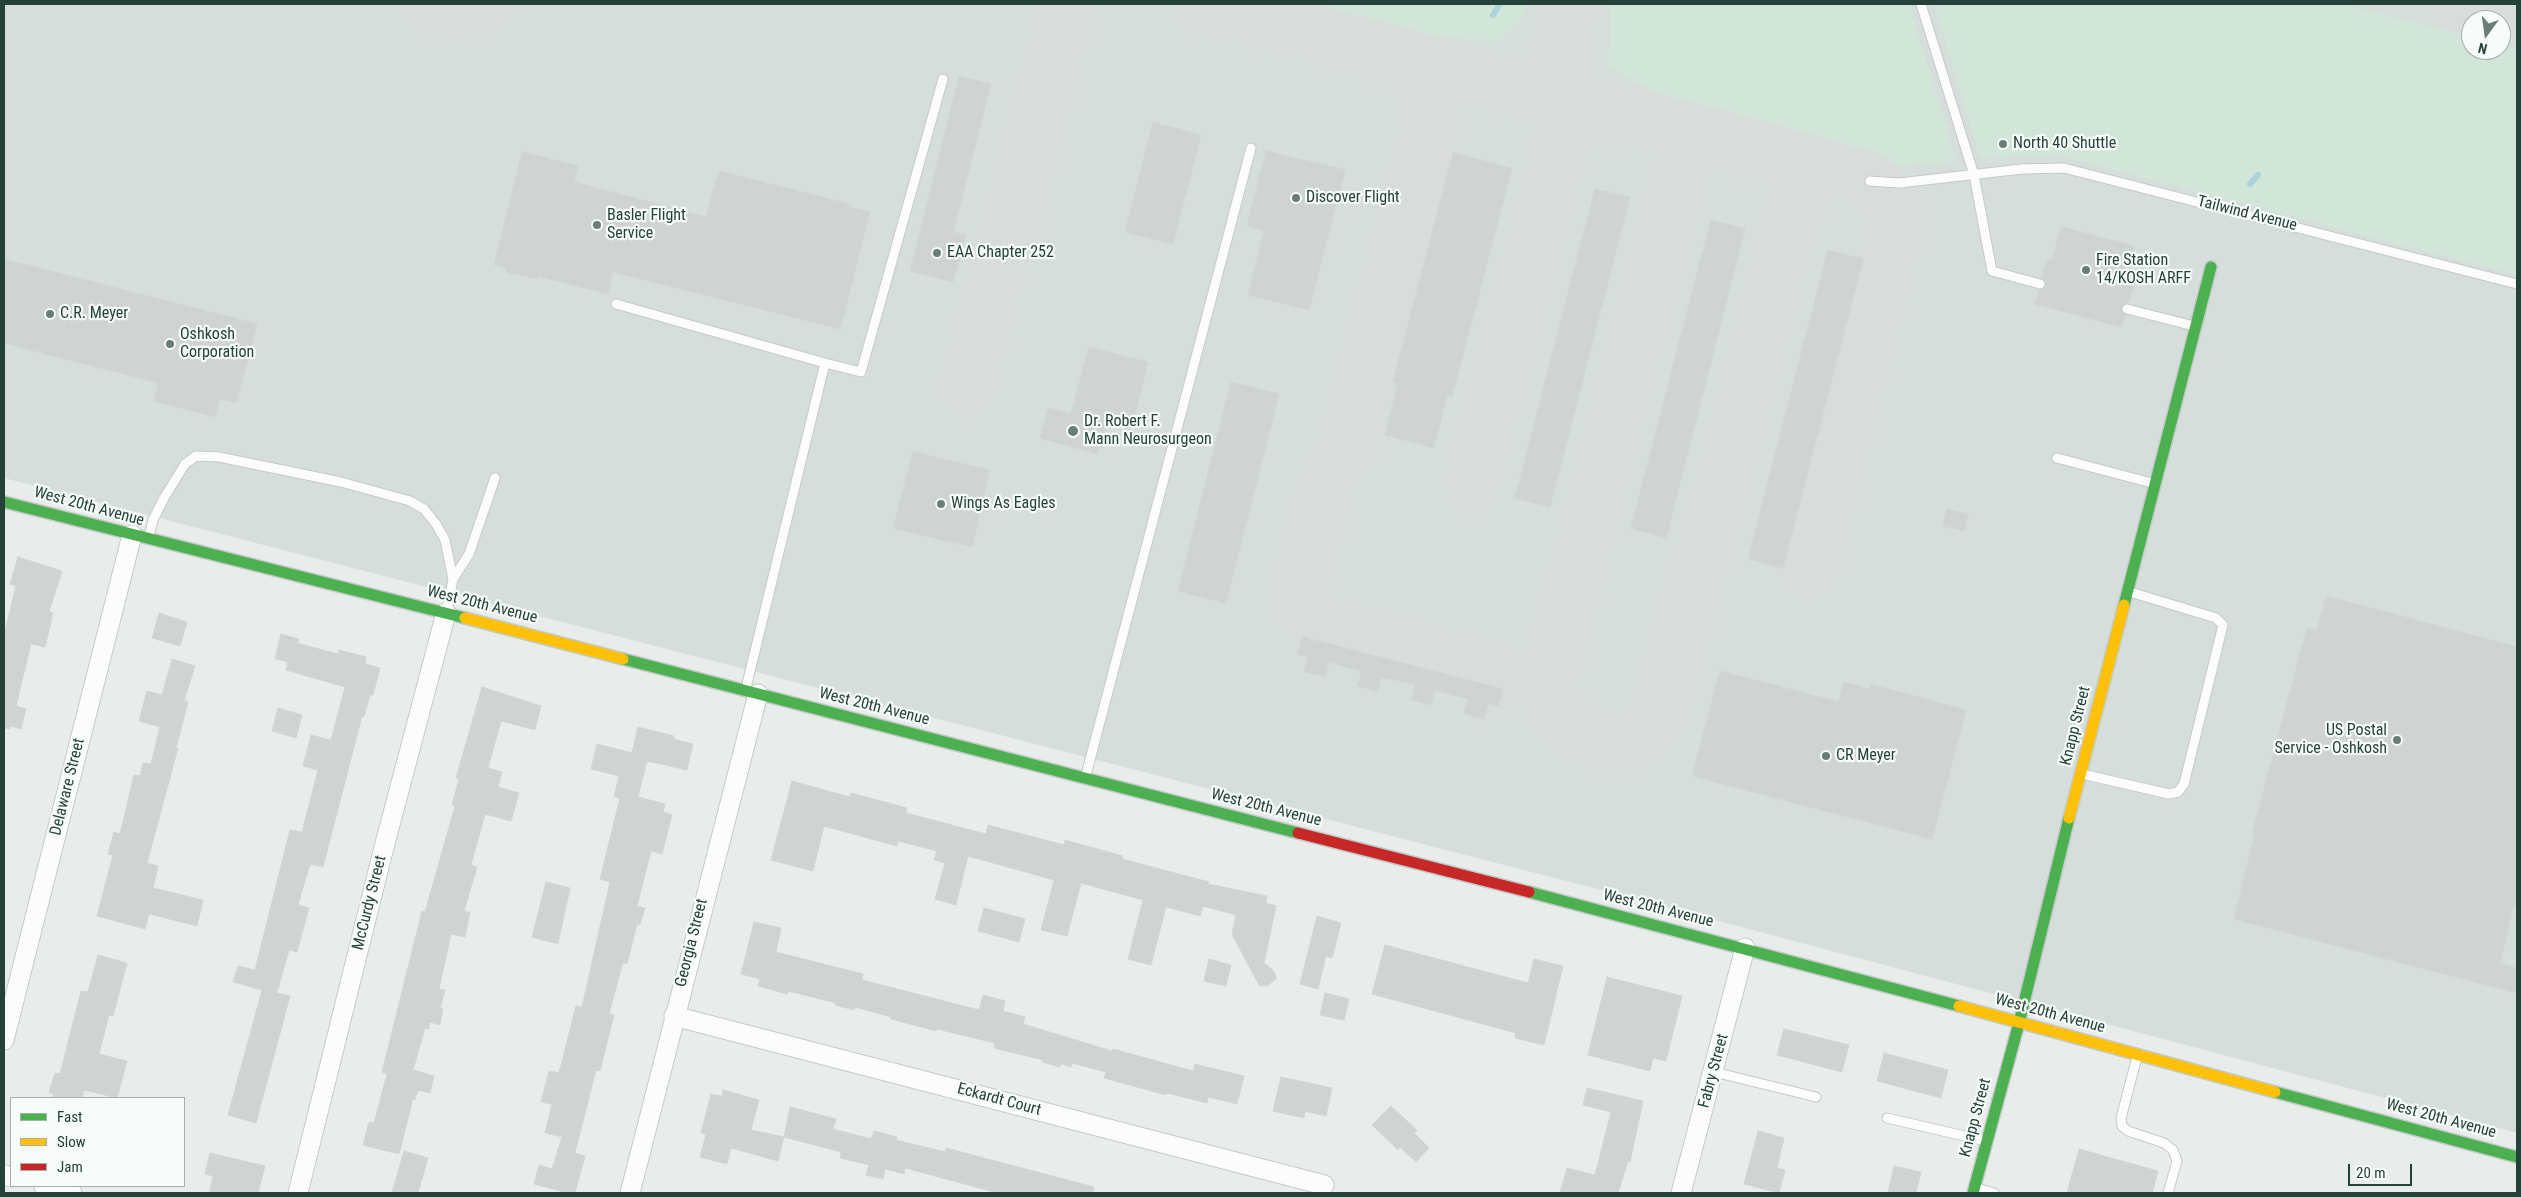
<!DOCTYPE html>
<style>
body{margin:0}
#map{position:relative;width:2521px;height:1197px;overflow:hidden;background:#e8edeb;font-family:"Roboto Condensed",sans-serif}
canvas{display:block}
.frame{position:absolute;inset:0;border:5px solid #24423a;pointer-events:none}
.legend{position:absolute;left:10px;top:1097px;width:175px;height:90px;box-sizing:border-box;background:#f7fbf9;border:1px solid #a3b1ad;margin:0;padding:6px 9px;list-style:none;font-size:15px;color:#24423a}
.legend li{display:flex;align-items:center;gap:10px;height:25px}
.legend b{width:25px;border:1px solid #a3b1ad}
.north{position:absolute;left:2461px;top:10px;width:50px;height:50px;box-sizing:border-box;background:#f7fbf9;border:1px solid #a3b1ad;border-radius:50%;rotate:194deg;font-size:14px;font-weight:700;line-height:20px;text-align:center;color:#24423a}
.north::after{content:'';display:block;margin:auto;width:18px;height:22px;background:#697e78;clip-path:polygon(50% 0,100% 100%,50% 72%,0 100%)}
.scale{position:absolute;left:2348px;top:1164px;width:64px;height:22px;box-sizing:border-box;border:2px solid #24423a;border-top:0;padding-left:6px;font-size:15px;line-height:18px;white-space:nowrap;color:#24423a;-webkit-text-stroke:4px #f7fbf9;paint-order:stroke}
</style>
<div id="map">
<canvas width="2521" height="1197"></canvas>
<div class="frame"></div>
<ul class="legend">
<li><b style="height:6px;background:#4caf50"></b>Fast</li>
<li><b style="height:6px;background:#ffc107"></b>Slow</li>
<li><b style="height:6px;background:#c62828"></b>Jam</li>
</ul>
<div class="north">N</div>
<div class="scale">20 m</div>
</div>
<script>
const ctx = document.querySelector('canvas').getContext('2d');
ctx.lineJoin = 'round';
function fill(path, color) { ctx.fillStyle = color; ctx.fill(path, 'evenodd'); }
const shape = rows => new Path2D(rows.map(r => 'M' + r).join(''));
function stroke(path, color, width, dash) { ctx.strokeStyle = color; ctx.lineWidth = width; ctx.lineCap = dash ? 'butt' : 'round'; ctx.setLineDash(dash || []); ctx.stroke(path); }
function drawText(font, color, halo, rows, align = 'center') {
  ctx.font = font + ' "Roboto Condensed",sans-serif'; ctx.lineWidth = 4.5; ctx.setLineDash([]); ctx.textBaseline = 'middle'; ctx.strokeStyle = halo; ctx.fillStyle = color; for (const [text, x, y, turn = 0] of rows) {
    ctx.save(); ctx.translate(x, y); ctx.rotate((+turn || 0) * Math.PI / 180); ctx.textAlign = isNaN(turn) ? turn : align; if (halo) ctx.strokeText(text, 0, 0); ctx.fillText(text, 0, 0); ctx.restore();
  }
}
const built = shape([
 [4,4,2517,4,2517,1133,1632,898,4,478],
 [2471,20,2501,20,2501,50,2471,50]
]);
const green = shape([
 [1258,4,1529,4,1521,18,1500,41,1423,36,1331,23],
 [1610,4,1909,4,1955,156,1948,163,1889,166,1678,106,1609,66],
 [1934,4,2340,4,2471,37,2471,50,2501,50,2501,45,2517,49,2517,275,2065,157,2051,155,1982,158,1979,154]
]);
const stream = shape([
 [1493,15,1500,4],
 [2250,184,2258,175]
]);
const taxiway = shape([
 [429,4,458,8,485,4],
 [1201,4,1768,152,1870,181,1882,191,1893,215,1893,235,1808,569],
 [2461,4,2517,19],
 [1399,55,1411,65,1426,86,1430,101,1430,116,1347,447,1325,483,1297,597,1300,609,1310,618,1321,623,1506,673,1523,676,1551,669],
 [1559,98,1560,46,1571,4],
 [1690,132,1551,669,1551,692,1558,713,1570,727,1591,737,1603,740,1623,740,1640,735,1650,727,1659,715,1693,579,1707,542,1794,205,1807,184,1825,174,1843,173],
 [967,387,1056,46,1065,4],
 [1472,482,1561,140,1569,128,1586,116,1598,113,1614,112]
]);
const building = shape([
 [959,76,991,84,953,232,966,235,953,282,910,271,959,76],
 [1153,122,1201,135,1173,244,1125,232,1153,122],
 [1266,151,1345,170,1309,310,1248,295,1264,231,1247,226,1266,151],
 [522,152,578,166,574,182,706,217,719,171,849,204,848,207,870,212,840,329,613,272,608,294,538,276,537,279,506,272,507,268,494,265,522,152],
 [1453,153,1512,168,1452,397,1447,396,1434,448,1385,435,1398,383,1393,382,1453,153],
 [1595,189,1630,197,1550,507,1515,498,1595,189],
 [1711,220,1745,229,1666,538,1631,528,1711,220],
 [2061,227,2135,246,2127,280,2132,281,2131,286,2133,287,2128,303,2123,304,2121,308,2125,315,2122,327,2035,304,2039,290,2046,286,2046,282,2042,278,2047,259,2052,261,2061,227],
 [1828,250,1863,259,1783,568,1748,559,1828,250],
 [4,259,257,324,236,403,220,399,215,417,154,401,158,383,4,343,4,259],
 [1089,347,1148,362,1131,430,1106,424,1098,454,1040,438,1048,408,1071,414,1089,347],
 [1231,382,1279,394,1226,603,1178,591,1231,382],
 [913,452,990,470,972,547,893,528,913,452],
 [1947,509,1968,514,1964,531,1943,526,1947,509],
 [18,557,62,571,49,612,53,613,45,647,31,644,16,706,26,709,21,729,11,726,10,729,4,728,4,635,16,586,10,584,18,557],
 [2326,596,2517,647,2517,905,2514,904,2500,963,2517,968,2517,993,2234,919,2255,834,2252,834,2307,628,2317,630,2326,596],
 [159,613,187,622,180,646,152,638,159,613],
 [281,634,299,639,297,643,338,654,339,650,366,657,365,664,380,668,373,695,370,695,364,717,362,716,323,867,310,864,298,905,309,908,297,952,289,950,277,993,290,996,256,1123,228,1115,262,990,233,982,238,966,255,970,290,830,302,832,318,770,303,766,311,735,331,740,345,687,286,670,288,662,275,659,281,634],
 [1302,637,1503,689,1498,706,1488,703,1484,719,1464,714,1468,699,1435,690,1431,705,1411,700,1415,684,1381,677,1378,691,1357,686,1362,671,1328,662,1325,677,1304,672,1308,657,1298,654,1302,637],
 [172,659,195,666,184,701,188,702,176,748,178,748,147,863,158,866,153,888,203,900,197,926,149,914,145,929,97,916,113,855,108,854,114,832,120,834,134,775,140,776,143,763,151,764,160,727,139,721,147,691,162,695,172,659],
 [1720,671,1839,702,1844,682,1869,689,1870,684,1966,710,1932,839,1692,776,1720,671],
 [482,687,541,706,535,730,501,721,488,768,502,772,498,787,519,793,511,821,485,814,471,865,477,867,464,911,470,913,465,937,451,934,439,989,445,990,440,1008,443,1009,440,1025,430,1022,429,1029,425,1028,413,1070,434,1076,430,1093,418,1090,415,1100,413,1099,399,1154,363,1145,369,1122,374,1123,387,1074,382,1072,422,911,425,912,455,806,452,805,459,779,456,778,482,687],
 [278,708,302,715,296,738,272,731,278,708],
 [638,727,674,736,673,739,693,744,687,770,647,761,638,797,665,804,663,812,672,815,662,854,651,851,637,906,645,908,640,925,637,924,627,964,623,962,609,1014,614,1015,600,1071,596,1070,575,1153,585,1156,575,1193,568,1193,534,1184,539,1165,552,1169,562,1137,545,1133,552,1104,541,1102,549,1071,559,1073,576,1006,582,1007,610,882,600,879,620,798,614,797,619,776,591,769,597,744,632,753,638,727],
 [792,781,850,797,851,793,907,808,906,813,986,834,988,825,1064,845,1065,840,1123,856,1122,859,1209,882,1208,884,1267,896,1266,903,1276,906,1264,963,1272,969,1277,978,1267,986,1259,985,1232,934,1236,915,1203,906,1200,916,1166,907,1151,965,1128,959,1143,900,1081,883,1067,936,1041,930,1054,880,968,856,956,905,935,899,945,863,934,860,937,851,898,841,897,846,824,826,813,871,771,860,792,781],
 [546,882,570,888,558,944,532,937,546,882],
 [984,908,1025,919,1019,942,978,931,984,908],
 [1317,916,1341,923,1332,958,1326,956,1318,989,1300,984,1317,916],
 [754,922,781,928,776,952,863,974,862,980,979,1010,983,995,1005,1001,1003,1011,1025,1017,1023,1024,1112,1051,1113,1049,1193,1071,1195,1064,1244,1076,1237,1104,1208,1097,1207,1103,1167,1093,1166,1095,1104,1078,1106,1072,1072,1063,1071,1067,1061,1064,1060,1067,1042,1062,1043,1060,994,1048,995,1043,937,1029,936,1031,891,1019,891,1017,855,1007,854,1010,835,1005,836,1003,788,991,787,994,758,986,760,979,741,974,754,922],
 [1385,945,1528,983,1534,959,1563,966,1544,1045,1515,1038,1516,1033,1372,994,1385,945],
 [98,955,127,963,113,1016,109,1015,99,1054,127,1061,117,1098,84,1090,82,1098,53,1098,54,1094,49,1093,55,1073,60,1074,81,991,88,992,98,955],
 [1209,959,1231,965,1226,986,1204,981,1209,959],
 [1607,977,1682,996,1666,1061,1653,1058,1650,1071,1588,1055,1607,977],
 [1325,993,1349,999,1344,1020,1320,1015,1325,993],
 [1784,1029,1849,1045,1842,1072,1777,1055,1784,1029],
 [1884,1053,1948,1070,1941,1098,1877,1081,1884,1053],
 [1281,1077,1332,1088,1326,1116,1305,1111,1304,1118,1273,1111,1281,1077],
 [1587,1088,1643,1101,1630,1162,1628,1161,1618,1193,1560,1193,1567,1168,1595,1175,1611,1112,1583,1105,1587,1088],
 [723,1090,759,1100,751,1130,784,1137,778,1161,731,1148,727,1164,700,1157,706,1135,701,1133,711,1094,722,1096,723,1090],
 [1391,1106,1417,1130,1414,1133,1429,1148,1416,1162,1400,1147,1398,1150,1372,1125,1391,1106],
 [790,1107,836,1119,833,1129,871,1139,874,1131,897,1137,896,1140,945,1152,946,1148,1094,1187,1093,1193,998,1193,905,1168,904,1174,885,1169,883,1179,866,1175,869,1165,840,1158,841,1152,784,1137,790,1107],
 [1758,1131,1784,1138,1777,1168,1785,1170,1779,1193,1744,1184,1758,1131],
 [2079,1149,2158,1171,2152,1193,2067,1193,2079,1149],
 [404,1151,428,1158,418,1193,392,1193,404,1151],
 [210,1153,265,1166,258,1193,209,1193,213,1176,205,1174,210,1153],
 [1894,1166,1921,1172,1916,1193,1888,1193,1894,1166]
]);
const lane = shape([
 [1921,4,1974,175,1992,271,2040,284],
 [1870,181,1899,183,2022,169,2064,168,2517,284],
 [616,304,825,363],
 [2127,309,2194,326],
 [2057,458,2152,483],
 [149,536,153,520,164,498,185,464,196,456,219,457,341,482,410,501,424,509,436,524,445,540,453,579],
 [447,610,453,579,469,554,495,478],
 [746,688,825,363,861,372,943,79],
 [2082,774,2169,794,2178,792,2184,784,2223,625,2216,618,2130,592],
 [1086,775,1251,148],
 [2137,1057,2121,1118,2122,1126,2128,1131,2164,1143,2173,1150,2177,1161,2168,1193],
 [1714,1072,1816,1097],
 [1887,1118,1986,1141],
 [1977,1188,1994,1193]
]);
const street = shape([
 [674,1016,1324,1185],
 [4,1040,132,535],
 [4,1175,11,1177],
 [44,1186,72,1193],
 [298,1193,382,855,446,613],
 [630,1193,758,694],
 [1681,1193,1745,948]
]);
const fast = shape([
 [4,502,465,618],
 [2124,605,2211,267],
 [623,659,1298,833],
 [1529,892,1959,1006],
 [2275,1092,2517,1157],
 [1973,1193,2019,1023,2069,818]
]);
const slow = shape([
 [465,618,623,659],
 [2069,818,2124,605],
 [1959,1006,2275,1092]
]);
const jam = shape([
 [1298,833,1529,892]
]);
const markers = [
 [2003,144,5,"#697e78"],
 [1296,198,5,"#697e78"],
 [597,225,5,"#697e78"],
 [937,253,5,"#697e78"],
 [2086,270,5,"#697e78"],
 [50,314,5,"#697e78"],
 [170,344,5,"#697e78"],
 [1073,431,6,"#697e78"],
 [941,504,5,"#697e78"],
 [2397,740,5,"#697e78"],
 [1826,756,5,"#697e78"]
];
const poiNames = [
 ["North 40 Shuttle",2013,144],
 ["Discover Flight",1306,198],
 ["Basler Flight",607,216],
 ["Service",607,234],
 ["EAA Chapter 252",947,253],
 ["Fire Station",2096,261],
 ["14/KOSH ARFF",2096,279],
 ["C.R. Meyer",60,314],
 ["Oshkosh",180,335],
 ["Corporation",180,353],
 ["Dr. Robert F.",1084,422],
 ["Mann Neurosurgeon",1084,440],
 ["Wings As Eagles",951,504],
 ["US Postal",2387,731,"right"],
 ["Service - Oshkosh",2387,749,"right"],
 ["CR Meyer",1836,756]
];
const streetNames = [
 ["Tailwind Avenue",2247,214,14],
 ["West 20th Avenue",89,507,15],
 ["West 20th Avenue",482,605,14],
 ["West 20th Avenue",874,707,14],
 ["Knapp Street",2076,726,-76],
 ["Delaware Street",68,787,-76],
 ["West 20th Avenue",1266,808,14],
 ["McCurdy Street",370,903,-76],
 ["West 20th Avenue",1658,909,14],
 ["Georgia Street",692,943,-76],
 ["West 20th Avenue",2050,1014,15],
 ["Fabry Street",1714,1071,-75],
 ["Eckardt Court",999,1100,15],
 ["Knapp Street",1976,1118,-75],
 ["West 20th Avenue",2441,1119,15]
];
fill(built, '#d6dedb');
fill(green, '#d1e6d8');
stroke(stream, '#a9d4db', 6);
stroke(taxiway, '#d8dddc', 58);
fill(building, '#cfd4d2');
stroke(building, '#d1d6d4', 1);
stroke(lane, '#c5cac8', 11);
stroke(street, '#c5cac8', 21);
stroke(fast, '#c3cbc8', 14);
stroke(slow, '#c3cbc8', 14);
stroke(jam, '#c3cbc8', 14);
stroke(lane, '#fcfcfc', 9);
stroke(street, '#fcfcfc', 19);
stroke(fast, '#4caf50', 11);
stroke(slow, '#ffc107', 11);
stroke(jam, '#c62828', 11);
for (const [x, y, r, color] of markers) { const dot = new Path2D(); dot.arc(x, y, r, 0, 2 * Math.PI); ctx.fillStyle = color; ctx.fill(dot); stroke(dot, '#f7fbf9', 2); }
drawText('16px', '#24423a', '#f7fbf9', poiNames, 'left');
drawText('16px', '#24423a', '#f7fbf9', streetNames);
</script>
